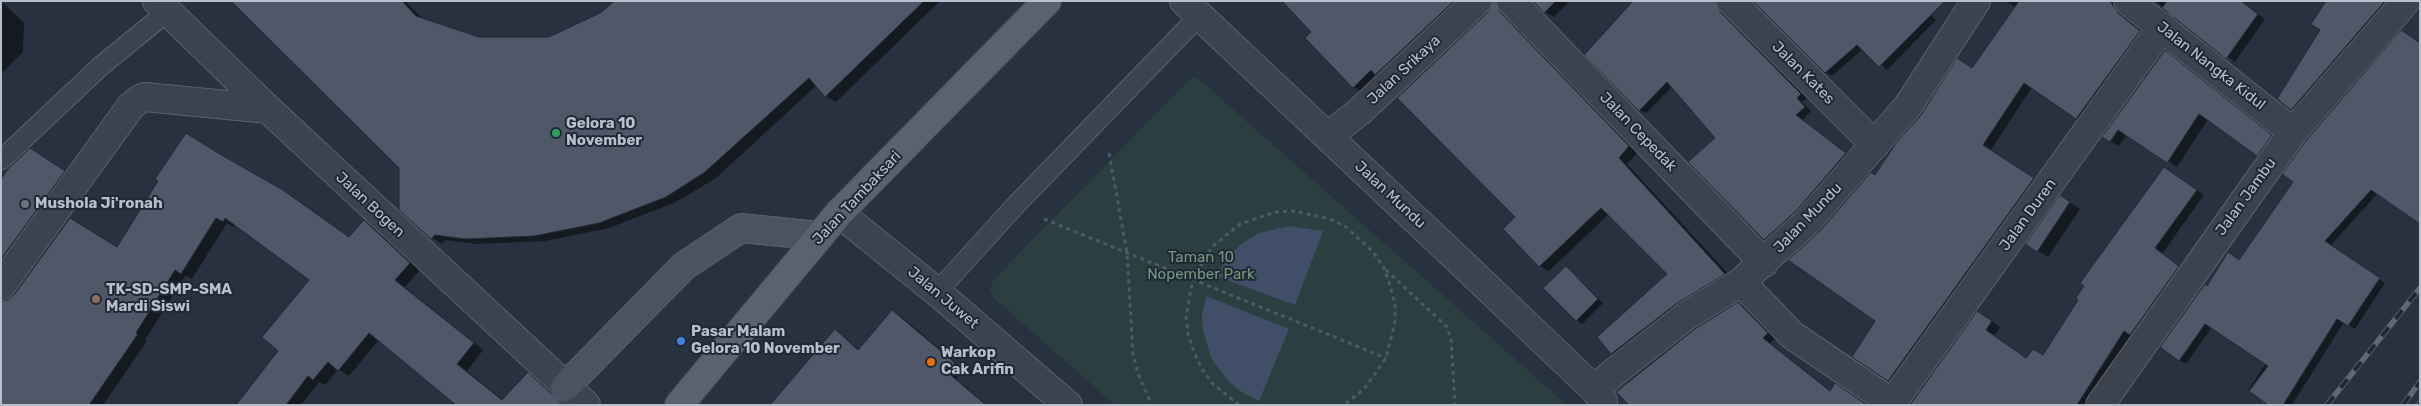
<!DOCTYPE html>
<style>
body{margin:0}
#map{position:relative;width:2421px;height:406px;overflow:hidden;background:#28313f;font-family:Rubik,sans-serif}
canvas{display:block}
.frame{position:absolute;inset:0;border:2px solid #b9bfca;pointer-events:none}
</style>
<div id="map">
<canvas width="2421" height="406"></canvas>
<div class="frame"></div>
</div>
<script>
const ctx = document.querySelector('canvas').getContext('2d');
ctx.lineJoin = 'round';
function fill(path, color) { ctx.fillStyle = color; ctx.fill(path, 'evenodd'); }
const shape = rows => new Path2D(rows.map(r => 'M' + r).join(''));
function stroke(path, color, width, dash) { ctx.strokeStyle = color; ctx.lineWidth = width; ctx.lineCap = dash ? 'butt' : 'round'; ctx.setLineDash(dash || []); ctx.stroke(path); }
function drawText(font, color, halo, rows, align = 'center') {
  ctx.font = font + ' Rubik,sans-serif'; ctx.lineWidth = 4; ctx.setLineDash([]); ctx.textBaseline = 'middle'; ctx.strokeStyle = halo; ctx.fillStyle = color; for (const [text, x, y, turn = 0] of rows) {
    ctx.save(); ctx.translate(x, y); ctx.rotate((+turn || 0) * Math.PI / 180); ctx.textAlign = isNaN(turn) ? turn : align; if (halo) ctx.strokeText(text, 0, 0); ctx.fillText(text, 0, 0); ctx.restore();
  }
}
const green = shape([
 [1195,77,1201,81,1567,405,1115,405,994,298,990,289,994,279,1190,79]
]);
const water = shape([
 [1289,226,1323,231,1295,305,1216,276,1230,254,1244,242,1259,233],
 [1206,296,1289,329,1259,401,1243,393,1229,382,1211,358,1203,330,1202,314]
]);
const shadow = shape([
 [1,1,24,23,23,52,1,74],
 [233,1,405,1,423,19,478,39,550,39,603,14,616,1,940,1,836,102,826,96,817,85,716,178,676,202,609,228,545,241,476,244,445,240,442,244,432,238,400,167],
 [1284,1,1469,1,1363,92,1354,87,1313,32],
 [1493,1,1506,1,1505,12,1531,42,1638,152,1627,164,1733,279,1622,359,1612,353,1599,337,1669,274,1609,214,1549,271,1540,266,1517,217,1489,13],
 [1535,1,1570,1,1554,17,1545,12],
 [1635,1,1722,1,1722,10,1726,17,1807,98,1802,102,1811,111,1802,120,1852,158,1771,243,1764,239,1717,138,1672,87,1646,113,1639,110],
 [1755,1,1918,1,1936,20,1887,70,1863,49,1832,76,1826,72],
 [2006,1,2121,1,2122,13,2148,36,2085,123,2032,87,1991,150,2042,184,1897,385,1854,356,1877,321,1820,233,1876,176,1973,69,2016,8],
 [2155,1,2240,1,2265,19,2235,62],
 [2328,1,2387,1,2385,3,2394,8,2301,115,2278,99,2321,30],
 [2165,52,2280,141,2266,160,2208,119,2177,167,2127,135,2119,146,2110,141],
 [2306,142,2378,193,2331,245,2385,283,2355,329,2344,322,2292,405,2270,405,2249,389,2266,363,2212,327,2186,364,2179,360,2208,287,2240,261,2295,181],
 [41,156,74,178,1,279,1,181],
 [230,162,294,197,350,238,364,221,375,227,420,270,405,287,483,350,467,371,503,400,528,374,539,380,565,405,451,405,454,401,379,340,349,376,338,369,325,385,319,382,301,405,237,405,280,350,311,280,235,225,234,227,227,223,192,279,186,275,145,340,147,341,103,405,11,405,7,302,118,248],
 [2165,168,2204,195,2162,254,2187,271,2139,339,2132,335,2088,405,1912,405,1986,317,2000,327,1994,336,2027,359,2044,356],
 [2061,197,2080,209,2048,257,2027,244],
 [1566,268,1603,303,1582,324,1577,320],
 [1739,303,1747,308,1776,338,1770,343,1831,391,1631,405],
 [892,312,902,317,964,370,956,379,987,405,770,405,835,331,860,350]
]);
const building = shape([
 [231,1,402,1,416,16,479,37,549,37,602,12,614,1,924,1,825,97,809,78,705,172,666,197,599,223,534,236,465,239,435,235,431,239,399,210,399,168,231,1],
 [1282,1,1454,1,1375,75,1371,70,1353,88,1305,38,1311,32,1282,1],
 [1492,1,1496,1,1500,12,1629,146,1619,158,1725,274,1676,304,1611,354,1597,337,1667,274,1601,208,1539,267,1503,229,1515,217,1397,98,1488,12,1492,1],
 [1533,1,1556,1,1544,13,1533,1],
 [1633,1,1716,1,1720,12,1801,94,1797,98,1805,107,1796,115,1846,153,1796,211,1764,240,1688,162,1715,138,1667,82,1639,111,1584,55,1633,1],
 [1753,1,1945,1,1879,67,1857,45,1825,73,1753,1],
 [2019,1,2110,1,2118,13,2140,31,2076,119,2024,83,1983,145,2034,178,1888,381,1852,357,1875,321,1788,260,1819,232,1871,172,1875,175,1896,143,1921,115,1957,58,1972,68,2019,1],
 [2167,1,2241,1,2258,14,2226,59,2162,8,2167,1],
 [2326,1,2385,1,2291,110,2277,99,2320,30,2311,24,2326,1],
 [2401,30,2420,43,2420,224,2371,190,2325,241,2380,278,2348,326,2337,319,2283,405,2268,405,2249,391,2268,366,2205,324,2179,361,2160,347,2205,284,2207,286,2228,252,2239,260,2293,182,2282,174,2305,142,2401,30],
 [2165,50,2272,135,2257,156,2199,114,2167,163,2118,130,2110,142,2102,137,2165,50],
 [186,133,223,156,283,190,349,237,364,220,410,263,395,280,474,343,457,364,502,400,528,372,563,405,456,405,369,333,338,371,328,362,313,380,308,376,286,405,236,405,278,351,262,337,309,280,225,218,223,222,216,218,181,274,175,270,136,333,138,334,89,405,1,405,1,301,8,300,14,295,70,218,117,247,158,181,155,179,186,133],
 [30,148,65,171,1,259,1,179,8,169,30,148],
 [2164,167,2197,190,2155,248,2179,266,2130,335,2124,331,2077,405,1910,405,1977,311,1992,321,1986,330,2026,358,2033,349,2043,355,2078,300,2076,298,2084,286,2080,283,2164,167],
 [2060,195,2070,202,2037,252,2025,244,2060,195],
 [1566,266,1598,299,1576,321,1543,288,1566,266],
 [1738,302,1768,333,1763,338,1830,391,1835,383,1867,405,1629,405,1616,392,1695,329,1738,302],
 [892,310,955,363,947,372,986,405,770,405,835,329,858,350,892,310]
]);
const path = shape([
 [1109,153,1127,253,1133,355,1138,374,1152,405],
 [1044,219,1386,358],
 [1386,270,1447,327,1451,339,1455,405],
 [1239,405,1213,384,1202,369,1194,352,1188,334,1186,316,1193,279,1212,247,1240,224,1275,212,1294,211,1330,219,1346,227,1373,252,1384,268,1390,285,1395,304,1395,322,1386,358,1364,389,1344,405]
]);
const lane = shape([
 [1,160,102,65,167,12],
 [937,292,1014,207,1199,16]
]);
const street = shape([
 [157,1,268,109,586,405],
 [1184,1,1468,269,1595,390,1603,401,1603,405],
 [1511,1,1764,263],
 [1731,1,1875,145],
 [2128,1,2293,132],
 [1328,136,1359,112,1477,1],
 [839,213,937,292,1068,405],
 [1741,282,1792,335,1895,405],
 [1,286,131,106,140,99,145,97,268,109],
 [1595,390,1613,373,1686,316,1741,282,1807,222,1908,106,1976,1],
 [1892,403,2162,27],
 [2100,405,2293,132,2406,1]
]);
const secondary = shape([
 [565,387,684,266,741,228,820,236]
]);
const primary = shape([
 [679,405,839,213,1047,1]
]);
const rail = shape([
 [2327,405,2420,288],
 [2403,405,2420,382],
 [2418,405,2420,403]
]);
const markers = [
 [556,133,5,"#2e9e5b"],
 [25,204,5,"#6b7280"],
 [96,299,5,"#8d6e63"],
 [681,341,5,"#3f7fe0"],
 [931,362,5,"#e8710a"]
];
const streetNames = [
 ["Jalan Nangka Kidul",2211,66,38],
 ["Jalan Srikaya",1404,70,-43],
 ["Jalan Kates",1803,73,45],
 ["Jalan Cepedak",1638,132,46],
 ["Jalan Mundu",1390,195,43],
 ["Jalan Jambu",2246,197,-54],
 ["Jalan Tambaksari",857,198,-47],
 ["Jalan Bogen",370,205,43],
 ["Jalan Duren",2028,215,-54],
 ["Jalan Mundu",1808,218,-46],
 ["Jalan Juwet",943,298,40]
];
const poiNames = [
 ["Gelora 10",566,124],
 ["November",566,141],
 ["Mushola Ji'ronah",35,204],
 ["TK-SD-SMP-SMA",106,290],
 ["Mardi Siswi",106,307],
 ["Pasar Malam",691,332],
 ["Gelora 10 November",691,349],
 ["Warkop",941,353],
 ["Cak Arifin",941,370]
];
const parkNames = [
 ["Taman 10",1201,258],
 ["Nopember Park",1201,275]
];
fill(green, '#2b3f41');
fill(water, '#404e67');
fill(shadow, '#0007');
fill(building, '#4f5868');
stroke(building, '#232a37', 1);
stroke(lane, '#5a616d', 21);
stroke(street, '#5a616d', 30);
stroke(secondary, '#5a616d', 30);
stroke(primary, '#464c59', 30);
stroke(path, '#4a5c5f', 3, [4, 4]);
stroke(lane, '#3c434f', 19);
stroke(street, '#3c434f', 28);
stroke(secondary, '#4a5362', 28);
stroke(primary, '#5a626f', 28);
stroke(rail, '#5f6776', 5.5);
stroke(rail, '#212835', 4, [11]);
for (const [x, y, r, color] of markers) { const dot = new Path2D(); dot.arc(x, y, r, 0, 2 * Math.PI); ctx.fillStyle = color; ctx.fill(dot); stroke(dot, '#212835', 2); }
drawText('15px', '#b9bfca', '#212835', streetNames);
drawText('bold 15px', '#b9bfca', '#212835', poiNames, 'left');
drawText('15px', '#72997c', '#212835', parkNames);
</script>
